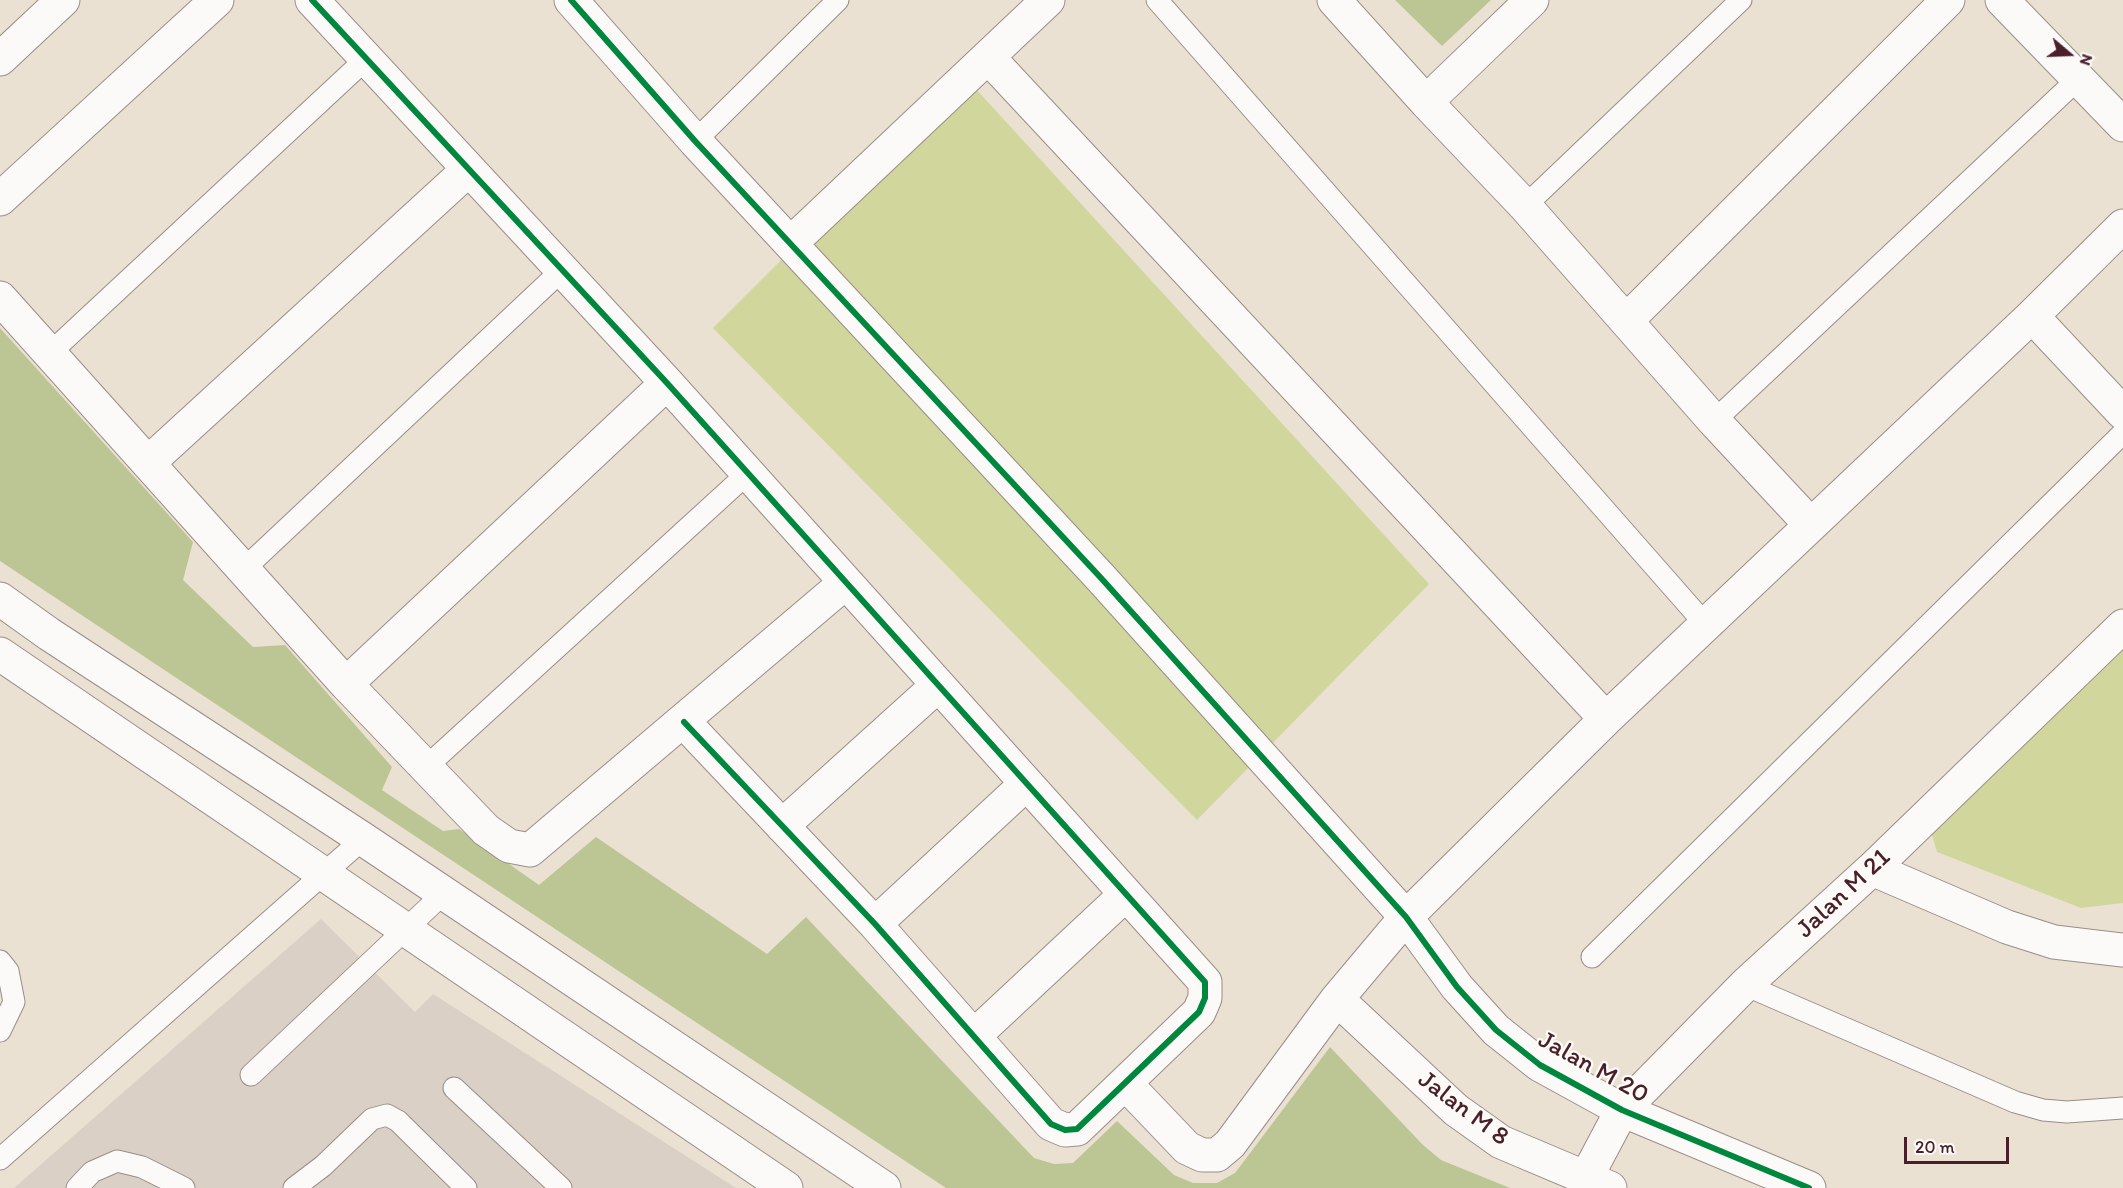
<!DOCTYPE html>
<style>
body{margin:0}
#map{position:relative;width:2123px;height:1188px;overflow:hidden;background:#ebe1d3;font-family:Itim,sans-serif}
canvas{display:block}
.north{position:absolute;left:2039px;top:24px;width:60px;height:60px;-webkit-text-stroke:4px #fdfcf7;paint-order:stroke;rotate:109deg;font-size:16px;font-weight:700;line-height:24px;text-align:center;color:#4a1f2b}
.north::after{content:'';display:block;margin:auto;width:21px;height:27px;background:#4a1f2b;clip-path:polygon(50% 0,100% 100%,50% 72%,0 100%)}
.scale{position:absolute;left:1904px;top:1137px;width:105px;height:27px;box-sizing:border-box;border:3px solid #4a1f2b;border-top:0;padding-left:8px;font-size:18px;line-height:21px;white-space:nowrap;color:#4a1f2b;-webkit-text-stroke:4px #fdfcf7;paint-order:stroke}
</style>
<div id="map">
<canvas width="2123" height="1188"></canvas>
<div class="north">N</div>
<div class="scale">20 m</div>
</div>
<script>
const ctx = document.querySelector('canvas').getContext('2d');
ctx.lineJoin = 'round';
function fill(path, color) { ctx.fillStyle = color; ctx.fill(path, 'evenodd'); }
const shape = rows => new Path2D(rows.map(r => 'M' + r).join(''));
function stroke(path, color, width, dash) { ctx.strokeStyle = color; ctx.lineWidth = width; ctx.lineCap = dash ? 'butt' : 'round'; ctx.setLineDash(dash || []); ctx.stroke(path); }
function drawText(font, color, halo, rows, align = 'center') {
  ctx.font = font + ' Itim,sans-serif'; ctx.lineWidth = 4.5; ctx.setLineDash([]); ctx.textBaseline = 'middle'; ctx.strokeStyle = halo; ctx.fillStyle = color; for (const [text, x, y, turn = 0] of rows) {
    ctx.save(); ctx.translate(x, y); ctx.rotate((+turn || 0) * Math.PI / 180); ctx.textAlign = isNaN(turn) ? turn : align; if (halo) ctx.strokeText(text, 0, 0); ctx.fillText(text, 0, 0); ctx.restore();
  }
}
const industrial = shape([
 [321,919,415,1012,433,994,736,1188,14,1188]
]);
const green = shape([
 [965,77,1429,584,1197,820,713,328],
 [2123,640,2123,903,2081,908,1937,852,1929,824]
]);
const forest = shape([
 [1395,0,1491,0,1442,46],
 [0,328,193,542,183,580,253,647,285,645,392,767,382,790,443,831,459,829,539,885,596,837,767,954,806,917,1034,1158,1054,1164,1073,1163,1117,1121,1174,1175,1193,1183,1217,1183,1235,1173,1330,1047,1423,1145,1441,1160,1510,1188,946,1188,0,561]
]);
const service = shape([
 [1157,0,1706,625],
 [695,141,838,0],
 [1525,206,1741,0],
 [50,353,366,59],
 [1714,421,2078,79],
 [244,569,561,271],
 [426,767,748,473],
 [1592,957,2123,433],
 [0,961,8,971,14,1002,0,1031],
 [1745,985,2015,1102,2043,1110,2067,1112,2123,1108],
 [251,1075,444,893],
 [454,1088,561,1188],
 [0,1159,363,839],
 [77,1188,92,1172,117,1161,142,1167,184,1188],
 [294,1188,323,1166,372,1119,387,1115,398,1121,466,1188]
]);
const minor = shape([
 [312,0,667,383,1205,982,1205,998,1199,1012,1077,1129,1065,1130,1051,1124,875,924,684,722],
 [571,0,695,141,1101,578,1406,917,1457,987,1496,1030,1540,1065,1622,1110,1809,1188],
 [1334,0,1426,102,1525,206,1714,421,1810,524],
 [2002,0,2123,125],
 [988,57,1606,719],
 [0,59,63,0],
 [1426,102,1532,0],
 [0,199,217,0],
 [791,243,1048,0],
 [0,298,346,684,486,830,509,846,530,850,845,583],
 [2032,316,2123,413],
 [1627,320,1948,0],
 [148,463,468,170],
 [0,599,49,634,363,839,884,1188],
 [0,654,786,1188],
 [346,684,667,383],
 [782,826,937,686],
 [1872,869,2007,927,2054,942,2123,950],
 [875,924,1026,784],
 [1337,999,1456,1110,1501,1142,1610,1188],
 [974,1036,1125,895],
 [1125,1083,1187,1148,1202,1155,1217,1155,1230,1144,1337,999,1406,917,1606,719,2032,316,2123,226],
 [1586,1178,1622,1110,1745,985,1872,869,2123,626]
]);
const cycleway = shape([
 [312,0,667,383,1205,982,1205,998,1199,1012,1077,1129,1065,1130,1051,1124,875,924,684,722],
 [571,0,695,141,1101,578,1406,917,1457,987,1496,1030,1540,1065,1622,1110,1809,1188]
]);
const streetNames = [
 ["Jalan M 21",1844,894,-43],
 ["Jalan M 20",1593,1068,29],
 ["Jalan M 8",1463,1109,37]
];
fill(industrial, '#dbd0c5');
fill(green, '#d1d69d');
fill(forest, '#bcc695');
stroke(service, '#9a8d88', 23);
stroke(minor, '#9a8d88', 35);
stroke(service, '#fcfaf8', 21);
stroke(minor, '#fcfaf8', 33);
stroke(cycleway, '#00873e', 6);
drawText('26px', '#4a1f2b', '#fdfcf7', streetNames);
</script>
